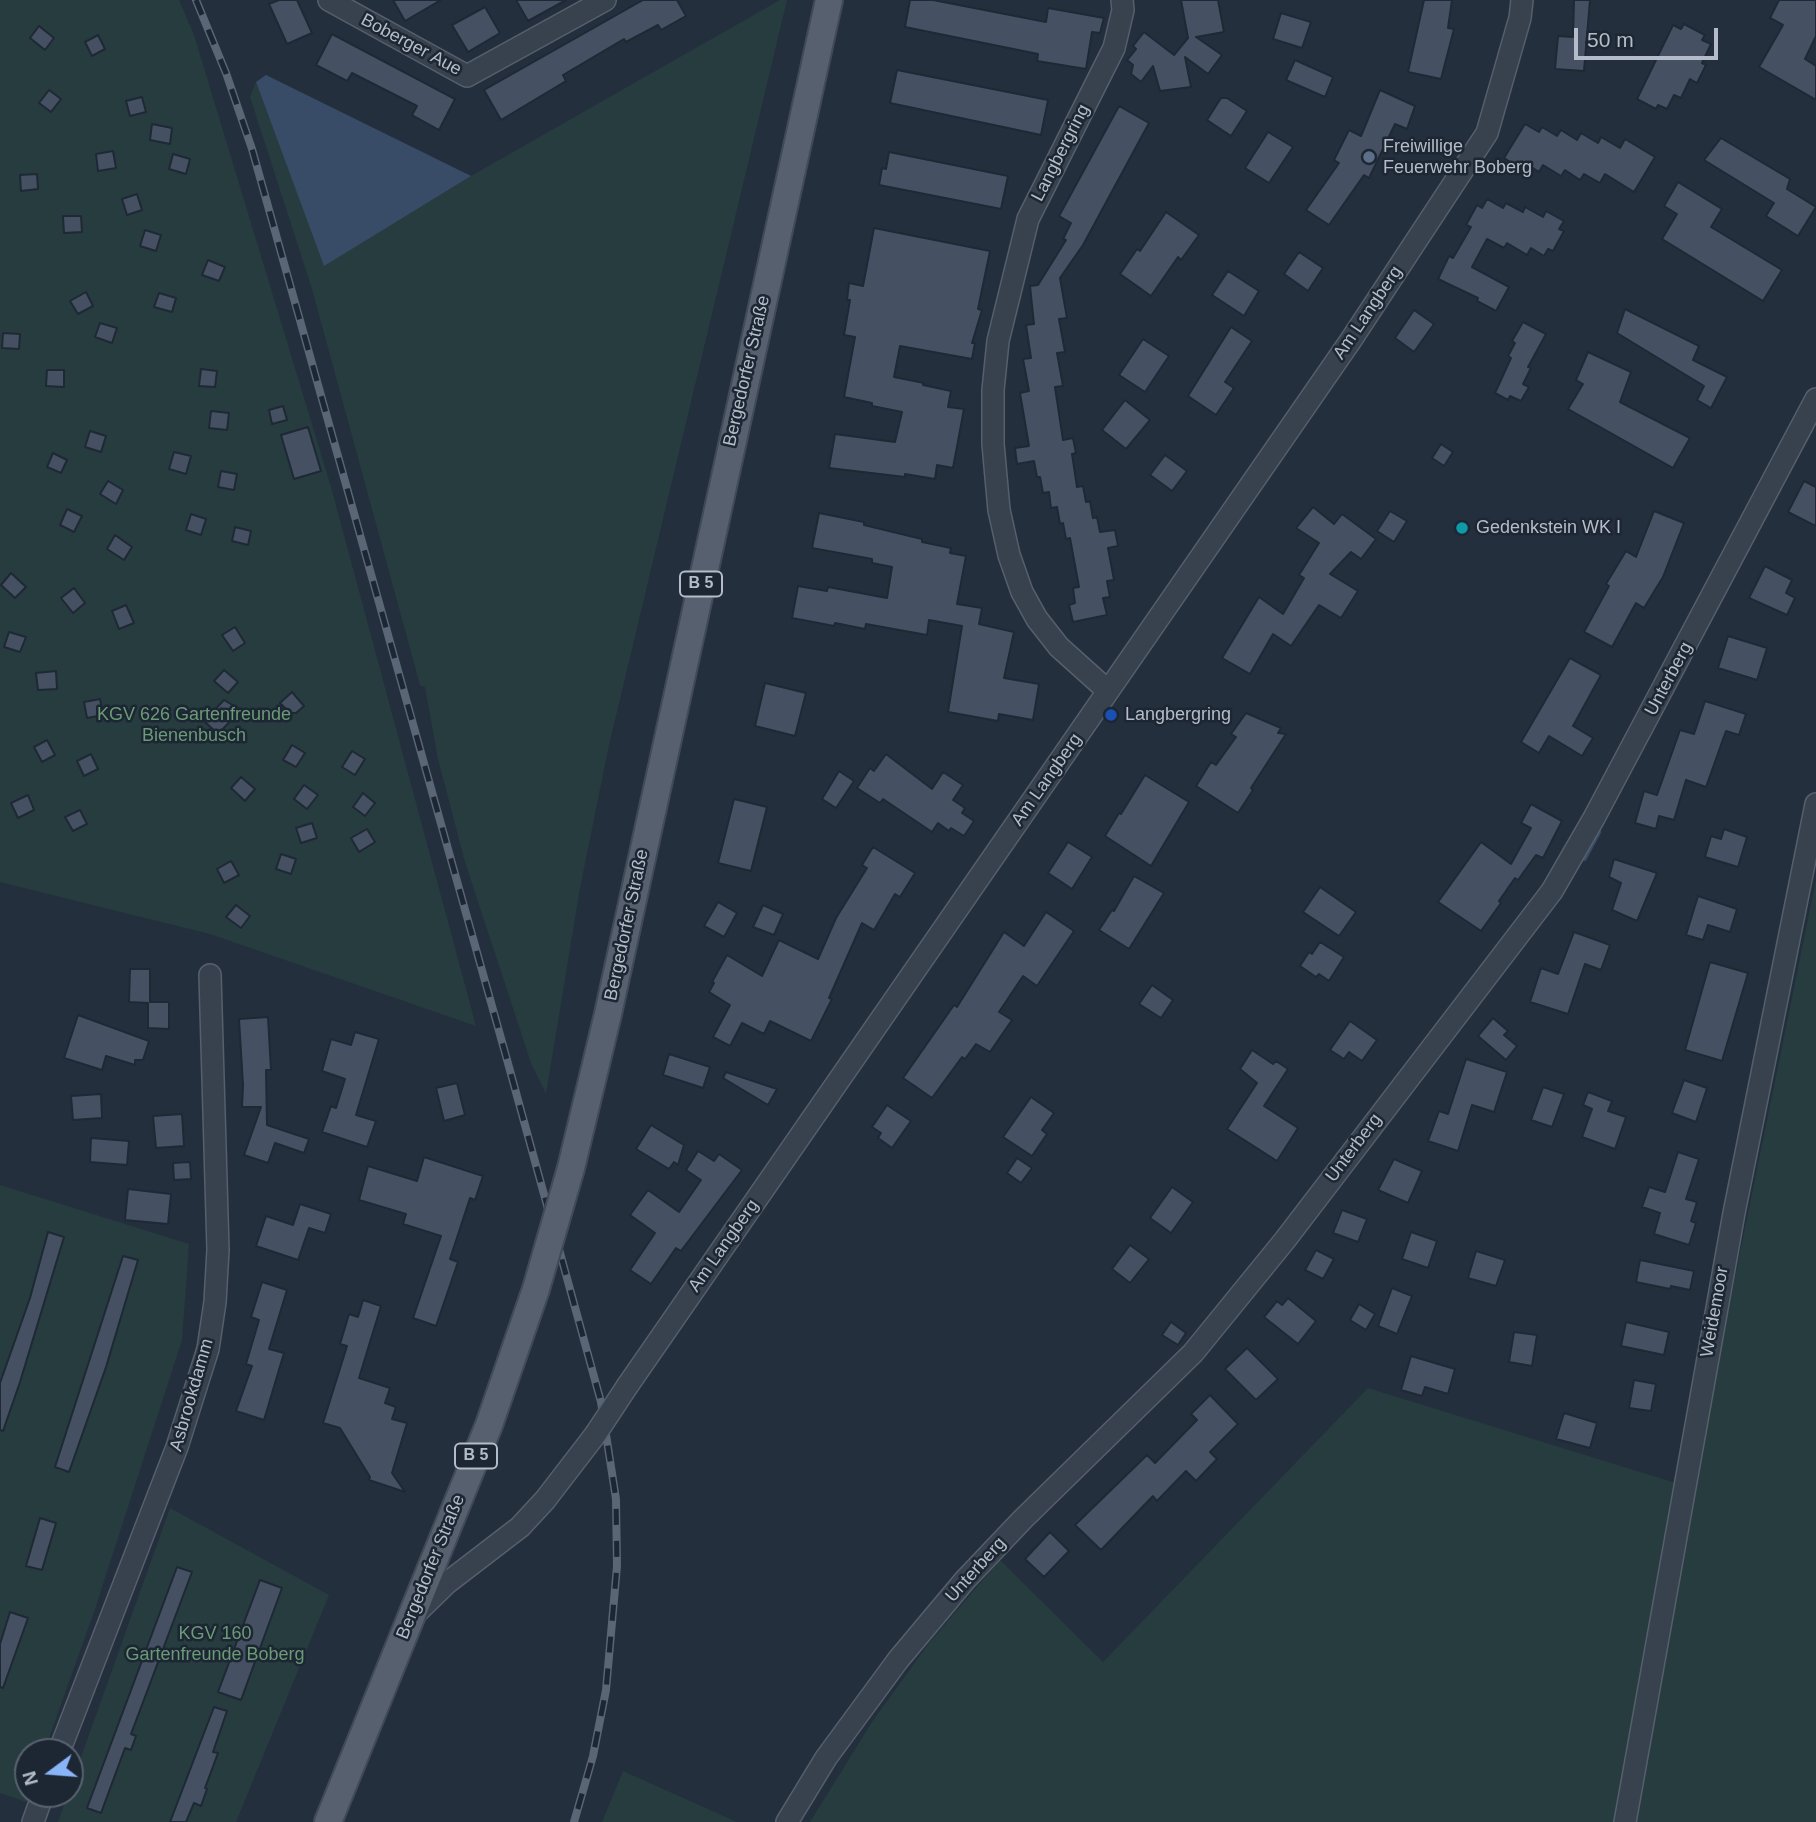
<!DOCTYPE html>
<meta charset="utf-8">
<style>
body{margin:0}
#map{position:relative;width:1816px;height:1822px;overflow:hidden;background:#242f3e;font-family:Arial,sans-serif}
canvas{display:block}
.north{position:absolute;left:14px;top:1738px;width:70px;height:70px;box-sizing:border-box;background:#1d2633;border:2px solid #59626f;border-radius:50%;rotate:254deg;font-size:19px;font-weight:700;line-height:28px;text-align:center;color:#b4bcc9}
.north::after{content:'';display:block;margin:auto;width:24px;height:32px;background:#8ab4f8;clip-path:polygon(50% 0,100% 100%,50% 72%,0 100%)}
.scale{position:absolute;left:1574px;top:28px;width:144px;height:32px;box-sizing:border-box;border:4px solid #b4bcc9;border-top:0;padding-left:9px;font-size:21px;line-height:24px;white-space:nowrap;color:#b4bcc9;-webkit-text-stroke:5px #1d2633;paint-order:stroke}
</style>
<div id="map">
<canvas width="1816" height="1822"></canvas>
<div class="north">N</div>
<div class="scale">50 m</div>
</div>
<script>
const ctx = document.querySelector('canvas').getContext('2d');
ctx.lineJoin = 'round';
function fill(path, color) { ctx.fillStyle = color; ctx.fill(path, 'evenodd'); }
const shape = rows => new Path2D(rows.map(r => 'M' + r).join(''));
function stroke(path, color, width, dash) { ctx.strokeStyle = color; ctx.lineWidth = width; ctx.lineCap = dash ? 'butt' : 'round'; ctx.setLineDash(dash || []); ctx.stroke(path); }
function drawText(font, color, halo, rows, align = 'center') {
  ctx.font = font + ' Arial,sans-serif'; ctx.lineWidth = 5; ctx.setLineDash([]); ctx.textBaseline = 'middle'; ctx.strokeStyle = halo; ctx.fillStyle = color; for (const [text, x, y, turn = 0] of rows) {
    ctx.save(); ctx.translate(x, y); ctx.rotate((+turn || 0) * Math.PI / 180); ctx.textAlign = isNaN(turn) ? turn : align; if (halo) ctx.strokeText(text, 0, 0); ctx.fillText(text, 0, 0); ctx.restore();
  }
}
const green = shape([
 [0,0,179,0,194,35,331,487,476,1026,210,934,0,882],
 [780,0,787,0,609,745,580,888,546,1094,531,1063,465,862,438,759,425,687,420,685,312,289,250,97,256,82,324,265,471,176],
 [1816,880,1816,1822,810,1822,872,1722,929,1643,1000,1560,1103,1662,1368,1388,1692,1488],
 [0,1185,189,1244,182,1340,95,1609,44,1752,28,1752,28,1794,26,1802,0,1793],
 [170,1508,329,1595,236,1822,58,1822,68,1794,70,1794,70,1788],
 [623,1771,737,1822,602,1822]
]);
const water = shape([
 [266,75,471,176,324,266,256,82]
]);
const stream = shape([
 [1584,858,1598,832]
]);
const building = shape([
 [279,0,297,0,312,33,287,44,269,4,279,0],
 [393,0,441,0,405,21,393,0],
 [516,0,566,0,528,21,516,0],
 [643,0,677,0,686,16,661,30,658,25,626,42,624,39,563,75,566,81,501,120,484,90,643,0],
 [910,0,933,0,1046,22,1048,8,1104,18,1100,33,1092,32,1086,69,1037,61,1038,54,905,27,910,0],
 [1181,0,1218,0,1224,32,1196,37,1222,55,1208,74,1185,57,1191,87,1160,91,1153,66,1141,82,1131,74,1133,65,1127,60,1136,49,1133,46,1144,32,1174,55,1188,38,1181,0],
 [1424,0,1452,0,1448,28,1454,29,1441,79,1408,72,1424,0],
 [1574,0,1590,0,1584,71,1555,69,1558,36,1573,37,1574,0],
 [1779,0,1816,0,1816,36,1805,59,1816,66,1816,100,1759,67,1783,25,1770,18,1779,0],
 [485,7,500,33,468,52,452,25,485,7],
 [1281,13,1311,22,1302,48,1273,39,1281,13],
 [1684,24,1705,35,1702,40,1711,44,1702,63,1706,65,1697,83,1690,79,1681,98,1674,95,1667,109,1658,105,1656,109,1637,99,1673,25,1681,29,1684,24],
 [39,26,54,38,45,50,30,38,39,26],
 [332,34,455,99,439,130,412,115,417,106,352,73,347,81,316,65,332,34],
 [98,35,105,49,92,56,85,42,98,35],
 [1295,60,1333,77,1325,97,1286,80,1295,60],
 [897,70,1048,100,1041,135,890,103,897,70],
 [49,90,61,99,51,112,39,103,49,90],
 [1380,90,1415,106,1407,129,1395,124,1369,178,1364,175,1329,225,1306,210,1339,163,1334,160,1349,130,1361,136,1380,90],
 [142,97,146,112,130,116,126,101,142,97],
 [1221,98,1227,98,1247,111,1231,136,1207,120,1221,98],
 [1119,106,1149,123,1083,245,1060,278,1067,318,1059,319,1065,352,1057,353,1063,386,1055,387,1063,440,1073,438,1076,453,1072,454,1077,487,1083,486,1086,502,1090,501,1093,518,1097,517,1100,532,1115,530,1118,546,1108,548,1114,580,1107,581,1110,597,1103,598,1107,615,1073,622,1069,605,1075,603,1073,588,1079,587,1070,538,1066,539,1063,523,1060,524,1057,507,1051,508,1049,492,1043,493,1040,477,1037,477,1034,461,1017,464,1015,448,1029,446,1020,393,1029,391,1023,359,1031,358,1026,325,1034,324,1030,286,1038,285,1066,240,1063,239,1071,223,1059,216,1119,106],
 [152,124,172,128,170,144,150,140,152,124],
 [1525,124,1539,132,1542,127,1557,136,1561,130,1577,140,1581,133,1598,143,1601,137,1620,148,1625,139,1655,157,1634,192,1605,174,1600,183,1584,174,1580,180,1565,170,1561,176,1543,165,1539,172,1525,163,1521,169,1504,158,1525,124],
 [1268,132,1293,147,1269,183,1245,168,1268,132],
 [1721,138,1790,179,1787,189,1816,207,1798,236,1766,216,1774,203,1704,160,1721,138],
 [113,151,116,168,98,171,96,154,113,151],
 [889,152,1008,176,1001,209,879,185,882,168,886,169,889,152],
 [173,154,190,159,186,174,169,169,173,154],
 [37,174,38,189,21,191,20,175,37,174],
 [1678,182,1722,209,1711,227,1782,270,1763,301,1662,239,1677,214,1664,206,1678,182],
 [137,194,142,210,127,215,122,199,137,194],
 [1487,199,1503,208,1506,203,1523,212,1525,207,1543,217,1546,211,1564,221,1559,229,1564,231,1553,251,1548,249,1544,256,1531,248,1527,255,1507,243,1504,248,1487,239,1472,267,1509,287,1496,311,1477,301,1478,298,1438,279,1449,256,1453,258,1471,227,1466,225,1477,205,1482,208,1487,199],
 [1166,212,1199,235,1181,260,1178,257,1151,296,1120,274,1137,249,1140,251,1166,212],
 [63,216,81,216,82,232,64,233,63,216],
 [874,228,990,251,978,309,982,310,972,343,975,343,972,359,900,346,894,377,924,383,923,385,951,391,948,407,964,409,953,468,937,465,935,479,905,474,905,477,829,468,835,434,895,442,902,412,872,406,872,403,844,397,855,337,844,335,850,300,847,300,849,283,863,286,874,228],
 [145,230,161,235,156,251,140,246,145,230],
 [1299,252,1323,268,1308,291,1284,274,1299,252],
 [208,260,225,267,219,281,202,275,208,260],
 [1228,271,1259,291,1244,316,1212,295,1228,271],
 [86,292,93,306,78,314,70,301,86,292],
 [159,293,176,298,172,312,154,307,159,293],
 [1625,309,1699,346,1693,360,1727,377,1711,408,1697,400,1704,386,1617,333,1625,309],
 [1414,310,1434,324,1414,352,1395,338,1414,310],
 [1523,322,1546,334,1528,367,1531,368,1523,384,1529,387,1521,401,1510,396,1508,400,1495,393,1511,358,1508,356,1515,343,1512,341,1523,322],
 [100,323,117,328,112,343,95,337,100,323],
 [1231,327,1252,341,1225,382,1234,388,1216,415,1188,396,1231,327],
 [3,333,20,334,19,349,2,348,3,333],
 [1143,339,1169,356,1145,392,1119,375,1143,339],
 [1588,352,1631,372,1620,402,1690,438,1673,468,1568,409,1583,384,1576,380,1588,352],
 [201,369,217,371,215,387,199,386,201,369],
 [47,370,64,370,64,387,46,386,47,370],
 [1125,400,1150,420,1126,449,1102,430,1125,400],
 [283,406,287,420,272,424,269,410,283,406],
 [211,411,229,413,227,430,209,428,211,411],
 [308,427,321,471,294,479,281,435,308,427],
 [90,431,106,436,101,452,85,447,90,431],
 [1441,444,1453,452,1444,466,1432,458,1441,444],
 [174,452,191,456,186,474,169,469,174,452],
 [53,453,67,460,61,473,47,467,53,453],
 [1165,455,1187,471,1172,491,1150,475,1165,455],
 [221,471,237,474,234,490,218,487,221,471],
 [108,481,123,490,116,504,100,494,108,481],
 [1804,481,1816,487,1816,526,1788,512,1804,481],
 [1313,507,1334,524,1342,514,1376,539,1361,559,1351,552,1330,574,1358,591,1341,618,1319,605,1291,646,1273,634,1250,674,1222,658,1259,597,1283,614,1304,578,1299,575,1319,543,1296,528,1313,507],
 [67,509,82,516,74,532,60,525,67,509],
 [1390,511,1407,521,1394,542,1377,531,1390,511],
 [1654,511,1684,523,1663,577,1644,608,1636,603,1612,647,1584,632,1609,586,1606,584,1626,551,1636,557,1654,511],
 [819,513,864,522,864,525,922,539,922,542,951,548,950,553,966,556,957,604,982,608,979,624,1014,632,1004,678,1039,684,1033,720,999,714,998,721,948,712,962,626,929,620,927,635,866,624,865,629,835,623,834,626,792,618,798,586,827,591,828,587,887,598,892,567,872,563,872,559,812,548,819,513],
 [191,514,206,519,201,535,186,530,191,514],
 [235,527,251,531,248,545,232,541,235,527],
 [115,535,132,547,124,560,107,549,115,535],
 [1765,566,1792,580,1786,593,1795,598,1787,615,1749,598,1765,566],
 [11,573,26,587,15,598,1,585,11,573],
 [74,588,85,603,73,613,61,598,74,588],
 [126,605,134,623,119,629,112,611,126,605],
 [235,627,245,643,233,651,222,635,235,627],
 [9,632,26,637,20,652,4,647,9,632],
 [1728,636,1767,648,1757,680,1718,668,1728,636],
 [1570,658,1601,675,1573,726,1593,738,1582,756,1549,736,1539,753,1521,742,1570,658],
 [224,670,238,682,228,693,214,681,224,670],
 [56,671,57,689,38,690,36,673,56,671],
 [765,683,806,693,795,736,755,726,765,683],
 [292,692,304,706,296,713,290,713,280,703,292,692],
 [100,699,103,715,87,718,84,702,100,699],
 [224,700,241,710,218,734,204,721,224,700],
 [1705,701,1746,714,1739,735,1726,731,1706,787,1686,780,1674,820,1659,816,1656,829,1635,823,1644,791,1657,795,1680,730,1694,734,1705,701],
 [1246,713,1281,728,1278,733,1286,734,1251,788,1253,790,1238,813,1196,786,1211,762,1216,765,1236,737,1231,734,1246,713],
 [47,740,55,755,42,762,34,747,47,740],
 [292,745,305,753,296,767,283,760,292,745],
 [352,751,365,759,355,775,342,767,352,751],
 [91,754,98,769,84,776,77,761,91,754],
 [886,754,932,789,943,772,963,785,953,800,965,808,962,813,974,821,964,836,951,828,949,831,938,823,932,832,883,799,880,803,857,788,870,768,874,771,886,754],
 [839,771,854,781,836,808,822,799,839,771],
 [1145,775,1189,802,1151,866,1105,836,1119,813,1121,814,1145,775],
 [241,777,255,789,245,801,231,788,241,777],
 [304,785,318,795,307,809,294,799,304,785],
 [363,793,375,803,365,816,353,807,363,793],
 [28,795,34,810,18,818,11,803,28,795],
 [734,799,767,807,751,871,718,863,734,799],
 [1531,804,1562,821,1543,858,1536,855,1518,880,1515,878,1499,901,1501,903,1481,931,1438,902,1481,842,1511,864,1531,828,1521,823,1531,804],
 [80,810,87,824,73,831,65,817,80,810],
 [312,823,317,838,301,843,296,828,312,823],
 [367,829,375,842,359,852,351,838,367,829],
 [1724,829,1747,837,1738,867,1705,857,1711,836,1721,839,1724,829],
 [1068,842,1092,857,1072,889,1048,873,1068,842],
 [873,847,915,873,900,897,895,894,874,930,862,923,829,998,832,999,811,1041,770,1021,764,1034,742,1023,730,1046,713,1037,730,1005,709,992,714,983,712,982,727,955,762,976,779,940,818,959,836,918,867,868,862,865,873,847],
 [281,854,296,859,291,874,276,869,281,854],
 [1614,859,1657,873,1637,921,1612,910,1621,883,1609,877,1614,859],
 [231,861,239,875,224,883,217,869,231,861],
 [1134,876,1164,893,1129,949,1099,930,1112,910,1114,911,1134,876],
 [1320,887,1356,912,1339,936,1303,912,1320,887],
 [1698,896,1737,909,1730,932,1708,925,1703,940,1686,935,1698,896],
 [718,902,737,913,724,937,704,926,718,902],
 [236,905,250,916,241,928,226,917,236,905],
 [763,905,783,914,774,935,753,927,763,905],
 [1046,912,1074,931,1037,986,1023,976,999,1012,1012,1020,990,1052,976,1044,965,1059,962,1057,932,1098,903,1078,954,1005,957,1007,1004,932,1024,946,1046,912],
 [1574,932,1610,945,1601,970,1585,964,1568,1014,1530,1002,1541,968,1558,974,1574,932],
 [1320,942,1344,957,1329,981,1319,974,1316,977,1300,966,1309,952,1312,954,1320,942],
 [1710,962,1748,973,1722,1061,1685,1050,1710,962],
 [130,969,150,969,150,1002,169,1002,169,1029,148,1028,148,1003,129,1002,130,969],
 [1152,985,1173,1000,1161,1018,1139,1004,1152,985],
 [78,1015,149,1041,143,1060,135,1060,135,1065,106,1056,102,1070,64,1058,78,1015],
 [268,1017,271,1070,266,1070,267,1125,309,1139,304,1153,275,1143,268,1163,244,1155,261,1107,242,1107,243,1085,239,1019,268,1017],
 [1493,1018,1508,1031,1504,1035,1517,1046,1506,1060,1478,1036,1493,1018],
 [1350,1021,1377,1040,1362,1061,1349,1052,1344,1059,1330,1050,1350,1021],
 [355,1032,379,1039,356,1115,376,1121,367,1147,322,1132,331,1106,336,1108,345,1079,322,1071,331,1039,351,1045,355,1032],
 [1252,1050,1273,1064,1276,1061,1288,1069,1264,1106,1298,1128,1277,1161,1227,1129,1257,1083,1240,1069,1252,1050],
 [669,1054,710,1067,703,1088,663,1075,669,1054],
 [1466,1059,1507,1072,1494,1112,1472,1105,1458,1151,1428,1141,1439,1111,1448,1114,1466,1059],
 [726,1072,777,1089,768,1105,723,1078,726,1072],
 [1684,1080,1707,1088,1696,1122,1672,1113,1684,1080],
 [457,1083,465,1115,444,1121,436,1088,457,1083],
 [1543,1087,1564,1094,1552,1127,1531,1120,1543,1087],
 [1588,1092,1612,1101,1608,1111,1626,1117,1615,1149,1582,1137,1592,1109,1583,1105,1588,1092],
 [101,1094,102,1118,73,1120,71,1096,101,1094],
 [1031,1097,1054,1113,1042,1130,1047,1134,1032,1156,1003,1137,1031,1097],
 [887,1105,911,1121,892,1148,878,1138,881,1133,872,1127,887,1105],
 [182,1114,184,1146,156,1148,153,1116,182,1114],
 [651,1125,684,1145,678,1165,674,1162,669,1169,636,1149,651,1125],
 [91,1138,129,1141,127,1165,90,1162,91,1138],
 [698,1151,714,1161,719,1154,742,1170,681,1251,676,1248,651,1284,630,1270,655,1233,630,1215,648,1190,679,1212,701,1180,686,1170,698,1151],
 [1678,1152,1699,1159,1686,1199,1697,1202,1691,1221,1696,1223,1689,1245,1654,1234,1660,1213,1642,1207,1649,1187,1665,1192,1678,1152],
 [424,1157,483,1176,475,1200,470,1198,450,1259,458,1262,436,1326,413,1318,441,1236,403,1224,406,1214,359,1200,368,1166,417,1181,424,1157],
 [1017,1158,1032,1168,1021,1183,1007,1173,1017,1158],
 [1394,1159,1422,1171,1408,1203,1378,1190,1394,1159],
 [190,1162,191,1179,174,1180,173,1163,190,1162],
 [1172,1187,1193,1202,1171,1233,1150,1218,1172,1187],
 [128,1189,171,1194,168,1224,125,1220,128,1189],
 [300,1204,331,1214,325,1233,309,1228,298,1260,256,1246,266,1216,293,1225,300,1204],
 [1342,1210,1367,1219,1358,1242,1333,1233,1342,1210],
 [48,1232,64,1237,20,1382,3,1431,0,1430,0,1383,30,1298,48,1232],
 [1411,1232,1437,1241,1428,1268,1402,1259,1411,1232],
 [1130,1245,1149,1259,1130,1283,1112,1269,1130,1245],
 [1316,1250,1334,1259,1323,1279,1305,1270,1316,1250],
 [1476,1251,1505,1260,1496,1286,1468,1278,1476,1251],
 [123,1256,138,1260,106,1367,69,1472,55,1467,123,1256],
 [1640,1260,1694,1271,1690,1290,1671,1286,1670,1289,1636,1282,1640,1260],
 [262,1282,287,1290,269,1349,284,1353,264,1420,236,1411,252,1366,246,1364,259,1320,251,1317,262,1282],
 [1392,1288,1412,1296,1397,1334,1378,1326,1392,1288],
 [1288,1298,1316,1321,1298,1344,1264,1317,1277,1301,1282,1305,1288,1298],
 [363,1300,381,1306,359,1378,390,1388,385,1403,396,1407,392,1419,407,1423,392,1473,405,1492,369,1480,370,1477,340,1428,323,1423,347,1346,340,1344,349,1314,358,1317,363,1300],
 [1359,1304,1375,1314,1366,1330,1350,1320,1359,1304],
 [1171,1322,1186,1333,1178,1345,1162,1335,1171,1322],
 [1626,1322,1669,1332,1664,1355,1621,1346,1626,1322],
 [1514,1332,1537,1335,1532,1366,1509,1362,1514,1332],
 [1247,1348,1278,1379,1256,1400,1225,1369,1247,1348],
 [1411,1356,1455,1369,1448,1394,1425,1387,1422,1396,1401,1390,1411,1356],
 [1634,1380,1656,1384,1651,1411,1629,1408,1634,1380],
 [1210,1395,1238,1424,1210,1452,1217,1459,1196,1481,1186,1471,1157,1501,1153,1496,1101,1550,1075,1525,1147,1455,1155,1463,1197,1420,1191,1414,1210,1395],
 [1564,1413,1597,1423,1590,1448,1556,1439,1564,1413],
 [40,1518,56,1523,42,1570,26,1566,40,1518],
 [1050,1532,1069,1551,1044,1577,1025,1559,1050,1532],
 [177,1567,192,1572,131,1734,136,1736,131,1750,125,1748,101,1813,87,1808,177,1567],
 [260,1580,282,1588,241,1700,218,1692,260,1580],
 [10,1612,28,1618,3,1688,0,1687,0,1644,10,1612],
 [214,1707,227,1711,213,1752,218,1753,205,1788,207,1789,201,1806,194,1803,186,1822,170,1822,214,1707]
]);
const minor = shape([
 [329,0,467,76,605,0],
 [1108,691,1059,647,1037,619,1022,592,1009,555,999,510,993,444,993,390,998,341,1028,219,1114,48,1123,10,1122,0],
 [628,1385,1351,340,1487,133,1520,18,1522,0],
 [413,1616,447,1583,520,1527,545,1500,595,1435],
 [59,1752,177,1447,208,1349,215,1302,218,1250,210,975],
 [33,1822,43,1794],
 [787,1822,826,1758,898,1660,965,1580,1023,1519,1193,1353,1285,1240,1552,891,1594,818,1816,399],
 [1625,1822,1734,1213,1816,804]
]);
const major = shape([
 [571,1168,608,1014,829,0],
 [328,1822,489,1425,536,1289]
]);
const rail = shape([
 [196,0,226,73,252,149,506,1056,601,1402,616,1499,617,1566,606,1690,593,1756,574,1822]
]);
const minorBridge = shape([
 [595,1435,628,1385]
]);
const majorBridge = shape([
 [536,1289,571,1168]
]);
const markers = [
 [1369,157,7,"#5c6f8a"],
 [1462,528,7,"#0f9aa8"],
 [1111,715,7,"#1a4fb4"]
];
const shields = [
 [701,584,42],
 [476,1456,42]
];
const shieldNames = [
 ["B 5",701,584],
 ["B 5",476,1456]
];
const streetNames = [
 ["Boberger Aue",411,45,28],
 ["Langbergring",1061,153,-63],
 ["Am Langberg",1368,313,-56],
 ["Bergedorfer Straße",747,371,-77],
 ["Unterberg",1669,679,-62],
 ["Am Langberg",1047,780,-55],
 ["Bergedorfer Straße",627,925,-78],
 ["Unterberg",1354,1148,-53],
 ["Am Langberg",724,1246,-55],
 ["Weidemoor",1715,1312,-80],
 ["Asbrookdamm",192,1395,-74],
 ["Bergedorfer Straße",431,1567,-68],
 ["Unterberg",976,1570,-48]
];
const poiNames = [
 ["Freiwillige",1383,147],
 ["Feuerwehr Boberg",1383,168],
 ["Gedenkstein WK I",1476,528],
 ["Langbergring",1125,715]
];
const parkNames = [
 ["KGV 626 Gartenfreunde",194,715],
 ["Bienenbusch",194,736],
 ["KGV 160",215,1634],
 ["Gartenfreunde Boberg",215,1655]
];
fill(green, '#263c3f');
fill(water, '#394c67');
stroke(stream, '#394c67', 6);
fill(building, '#455162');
stroke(building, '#1f2835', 2);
stroke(minor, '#565f6c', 24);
stroke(major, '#414a57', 30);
stroke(minor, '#38414e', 21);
stroke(major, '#56606e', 26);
stroke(rail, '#5a6575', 8);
stroke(rail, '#1d2633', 5, [16]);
stroke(minorBridge, '#565f6c', 24, []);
stroke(majorBridge, '#414a57', 30, []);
stroke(minorBridge, '#38414e', 21);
stroke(majorBridge, '#56606e', 26);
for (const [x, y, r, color] of markers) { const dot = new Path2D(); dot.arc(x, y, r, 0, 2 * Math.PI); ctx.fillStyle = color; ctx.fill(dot); stroke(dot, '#1d2633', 2.5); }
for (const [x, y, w] of shields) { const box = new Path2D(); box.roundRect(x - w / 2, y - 12.5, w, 25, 5); ctx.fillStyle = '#1d2633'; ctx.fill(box); stroke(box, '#b4bcc9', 2); }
drawText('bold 16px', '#b4bcc9', null, shieldNames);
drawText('18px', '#b4bcc9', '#1d2633', streetNames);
drawText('18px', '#b4bcc9', '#1d2633', poiNames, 'left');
drawText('18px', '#6b9a76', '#1d2633', parkNames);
</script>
